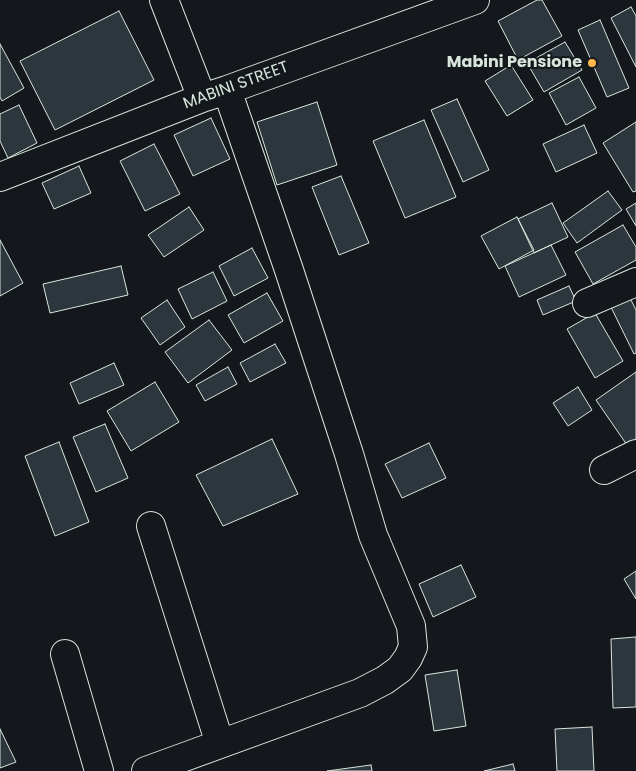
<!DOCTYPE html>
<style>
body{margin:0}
canvas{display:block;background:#14181c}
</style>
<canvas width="636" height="771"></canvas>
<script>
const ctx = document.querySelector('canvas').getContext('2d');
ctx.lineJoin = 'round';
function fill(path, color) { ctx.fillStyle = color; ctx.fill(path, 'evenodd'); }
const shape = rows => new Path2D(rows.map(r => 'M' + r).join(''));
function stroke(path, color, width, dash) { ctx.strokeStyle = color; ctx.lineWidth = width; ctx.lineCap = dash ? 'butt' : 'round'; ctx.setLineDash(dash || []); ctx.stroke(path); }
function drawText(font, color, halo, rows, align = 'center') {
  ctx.font = font + ' Poppins,sans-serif'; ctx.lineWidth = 4; ctx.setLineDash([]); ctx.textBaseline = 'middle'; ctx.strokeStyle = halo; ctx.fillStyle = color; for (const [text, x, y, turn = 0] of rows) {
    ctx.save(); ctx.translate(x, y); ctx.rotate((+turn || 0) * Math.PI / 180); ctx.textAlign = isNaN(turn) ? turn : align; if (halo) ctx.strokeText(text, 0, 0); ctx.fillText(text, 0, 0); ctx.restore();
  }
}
const building = shape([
 [537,0,542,0,562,36,518,60,498,21,537,0],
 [631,7,636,16,636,67,611,18,631,7],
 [119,11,154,80,55,130,20,61,119,11],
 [600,20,629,88,607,97,578,30,600,20],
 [565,42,582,70,544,92,527,63,565,42],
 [0,44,24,88,2,101,0,97,0,44],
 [511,65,533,100,507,116,485,81,511,65],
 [579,77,596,108,566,125,549,93,579,77],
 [457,99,489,170,463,182,431,110,457,99],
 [317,102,337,165,277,185,257,122,317,102],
 [19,105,37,143,8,158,0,141,0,114,19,105],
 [211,118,230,159,193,176,174,135,211,118],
 [424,120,456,197,405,218,373,141,424,120],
 [636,122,636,191,633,192,603,143,636,122],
 [584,125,597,153,556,172,543,144,584,125],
 [154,144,180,194,145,211,120,161,154,144],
 [79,166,91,193,54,209,42,183,79,166],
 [341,176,369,243,339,255,312,187,341,176],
 [608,191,622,210,577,243,563,223,608,191],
 [552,203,568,237,534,253,518,219,552,203],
 [636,203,636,226,626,209,636,203],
 [189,207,204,230,164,257,148,235,189,207],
 [517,217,534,250,499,269,481,236,517,217],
 [623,225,636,247,636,260,593,284,575,252,623,225],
 [0,240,23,283,0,296,0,240],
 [551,245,566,275,519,297,505,266,551,245],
 [252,248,268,278,234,296,219,266,252,248],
 [121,266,128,295,50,313,43,284,121,266],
 [213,272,227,301,192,319,178,289,213,272],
 [569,286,576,301,543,315,537,300,569,286],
 [627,292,636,310,636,353,634,354,608,301,627,292],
 [267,293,283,321,244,343,228,315,267,293],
 [167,300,185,327,160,345,141,318,167,300],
 [595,313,623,361,595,378,567,329,595,313],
 [209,320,232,350,188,383,165,352,209,320],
 [275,344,286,363,250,382,240,363,275,344],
 [114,363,124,385,79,404,70,383,114,363],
 [228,367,237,384,205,401,196,385,228,367],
 [636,372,636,439,627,445,596,400,636,372],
 [155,382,179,422,131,451,107,411,155,382],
 [578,387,592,410,568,426,553,403,578,387],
 [105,424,128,478,96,492,73,437,105,424],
 [272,439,298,494,223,526,196,475,272,439],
 [59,442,89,522,55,536,25,456,59,442],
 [429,443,446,478,402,498,385,464,429,443],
 [461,565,476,597,433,617,419,584,461,565],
 [636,571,636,599,624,579,636,571],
 [636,637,636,707,613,708,611,639,636,637],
 [457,670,466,726,434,731,425,675,457,670],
 [592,727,594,771,557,771,555,729,592,727],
 [0,729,16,762,0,768,0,729],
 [513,764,515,771,484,771,513,764],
 [371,765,372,771,327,771,371,765]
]);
const minor = shape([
 [164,0,202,98],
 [0,177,202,98,227,90,475,0],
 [587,303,636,282],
 [604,470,636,454],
 [151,526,220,744],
 [65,654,99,771],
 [146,771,360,693,385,680,400,669,408,658,413,647,411,626,373,535,349,454,289,270,227,90]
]);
const markers = [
 [592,63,5,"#ffb74d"]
];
const poiNames = [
 ["Mabini Pensione",582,63]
];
const streetNames = [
 ["MABINI STREET",236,86,-20]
];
fill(building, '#2c363c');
stroke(building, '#d8e6dc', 1);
stroke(minor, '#d8e6dc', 30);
stroke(minor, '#14181c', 28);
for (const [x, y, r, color] of markers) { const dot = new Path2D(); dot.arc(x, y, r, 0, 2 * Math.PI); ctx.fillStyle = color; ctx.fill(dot); stroke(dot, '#14181c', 2); }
drawText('bold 16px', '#d8e6dc', '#14181c', poiNames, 'right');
drawText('16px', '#d8e6dc', '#14181c', streetNames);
</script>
